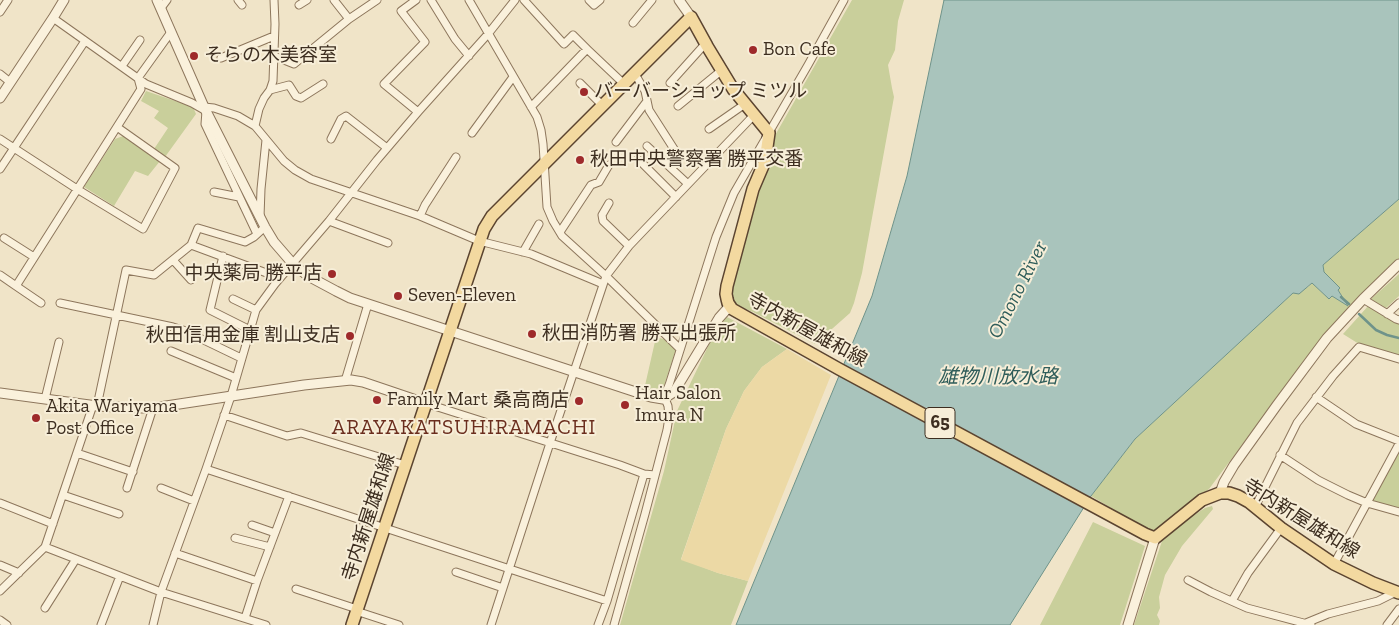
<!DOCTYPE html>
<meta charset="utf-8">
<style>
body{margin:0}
canvas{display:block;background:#f0e4c8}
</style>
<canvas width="1399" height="625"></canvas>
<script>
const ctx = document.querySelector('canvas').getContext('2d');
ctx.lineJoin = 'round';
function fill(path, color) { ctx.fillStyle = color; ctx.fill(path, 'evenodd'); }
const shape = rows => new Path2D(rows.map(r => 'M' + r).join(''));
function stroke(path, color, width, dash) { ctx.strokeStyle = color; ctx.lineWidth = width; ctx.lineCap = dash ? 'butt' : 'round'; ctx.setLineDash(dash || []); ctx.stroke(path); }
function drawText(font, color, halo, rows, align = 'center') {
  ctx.font = font + ' "Zilla Slab","Noto Sans JP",serif'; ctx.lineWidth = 4; ctx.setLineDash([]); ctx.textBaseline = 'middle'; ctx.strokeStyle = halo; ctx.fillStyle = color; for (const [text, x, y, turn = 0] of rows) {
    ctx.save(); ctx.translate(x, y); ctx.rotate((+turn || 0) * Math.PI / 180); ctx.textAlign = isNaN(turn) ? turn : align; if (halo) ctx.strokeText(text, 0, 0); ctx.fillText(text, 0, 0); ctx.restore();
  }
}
const green = shape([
 [852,0,904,0,898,21,895,50,888,65,892,88,894,97,862,273,854,303,850,313,815,344,753,312,735,305,731,297,734,279,757,189,770,166,773,158,773,139],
 [146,91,193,107,196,114,165,157,154,149,168,128,154,118,159,111,141,101],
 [123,136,160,161,148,176,135,171,114,206,84,187,115,139],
 [1399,199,1399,260,1388,269,1325,334,1209,489,1155,532,1148,530,1091,496,1135,439,1293,293,1308,287,1312,283,1329,299,1332,296,1347,305,1338,290,1340,288,1324,272,1323,265],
 [1399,274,1399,296,1386,308,1371,299],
 [1369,305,1399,323,1399,355,1359,344,1343,334],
 [727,317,787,349,762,367,744,391,726,429,681,559,718,573,748,581,731,625,620,625,664,471,677,411,716,330],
 [656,337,667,340,676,349,664,386,658,393,651,392,644,390],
 [1399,453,1399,509,1372,501],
 [1212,506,1213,509,1182,546,1165,575,1159,597,1160,608,1157,615,1160,621,1159,625,1134,625,1162,541,1188,519,1205,508],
 [1093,522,1145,546,1120,625,1040,625]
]);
const sand = shape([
 [787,349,831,375,748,581,718,573,681,560,726,429,744,391,762,367]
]);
const water = shape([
 [944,0,1399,0,1399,199,1323,265,1324,272,1340,288,1338,290,1348,306,1332,296,1329,299,1312,283,1299,294,1293,293,1135,439,1091,496,1010,625,736,625,872,296,907,176,944,0]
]);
const stream = shape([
 [1341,297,1349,304],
 [1359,314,1376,330,1387,335,1399,338]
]);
const minor = shape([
 [238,0,242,5],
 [334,0,349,19],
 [416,0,401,11,425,42,384,84,418,112],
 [431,0,455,39,469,56],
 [469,0,537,117,541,130,543,144,547,207,553,221,562,236,606,276,680,349],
 [524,0,564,44,573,35,587,49],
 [589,0,594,5,600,0],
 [299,5,307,0],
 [161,8,167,0],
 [0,12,8,0],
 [53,18,146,84,192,103,206,111,205,124,257,234],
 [633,23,652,0],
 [274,56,294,64,349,19,377,0],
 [221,58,274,36],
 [122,66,140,40],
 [0,74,10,82],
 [635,74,645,91,649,110,674,149],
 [580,83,603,106],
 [670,83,705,44],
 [270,90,289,85,296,96,301,98,323,84],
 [678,106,722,70],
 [204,107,214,108,238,116,255,126,284,161,295,170,311,179,420,216,479,241,531,254,603,284],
 [531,107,587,49,624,84],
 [255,126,259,109,264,98,270,90,273,81,275,24,274,0],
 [709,129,745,104],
 [472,133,513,77],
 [0,139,77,189,143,229,175,168,117,127],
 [331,139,341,119,346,116,387,148],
 [616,142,647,101],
 [647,146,688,184],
 [638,159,676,197],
 [0,169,85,41],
 [214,192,239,197],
 [609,203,602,215,603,221,629,246],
 [420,216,425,205,456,157],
 [260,217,261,189,266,140],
 [329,221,388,243],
 [560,232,591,185,599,182,609,165],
 [4,238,34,257],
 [191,245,280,278],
 [523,252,539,224],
 [223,256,210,310,250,330],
 [173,260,191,280],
 [0,275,16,286,141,89,138,78,171,32],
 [16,286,41,303],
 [233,299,256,310],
 [1363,299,1396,319,1399,320],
 [60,303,173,327,183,330,239,357],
 [1387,314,1399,303],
 [171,351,236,378],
 [345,381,368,304],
 [1316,397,1356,424,1399,441],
 [45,399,59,342],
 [425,403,620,465,644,474,655,475],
 [97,406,126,270,154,275,191,245,198,228,245,242,254,237,265,227],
 [224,415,287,436,301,433,405,465],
 [77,453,133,472],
 [1280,455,1318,480,1348,495,1367,503,1399,512],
 [206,469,607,601],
 [127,488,153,408],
 [161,488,194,501],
 [63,495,119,514],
 [0,503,53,524],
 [1255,507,1297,423,1333,376,1359,347,1399,359],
 [252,525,275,533],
 [235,538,270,547],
 [45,547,161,592,266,625],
 [175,553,257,581],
 [1334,564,1399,444],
 [0,565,19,573],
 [456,572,503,588],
 [1188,580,1211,592,1247,608,1311,625],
 [296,589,357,609],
 [0,591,45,547,93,405],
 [1232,601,1248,573,1281,528],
 [45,608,76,559],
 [356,611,399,625],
 [245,618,257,581,289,496],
 [0,620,7,625],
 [1306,623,1328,614,1378,601,1396,592],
 [101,625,120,576],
 [153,625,161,592,206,469,231,396,256,310,275,284,329,221,377,160,418,112,488,34,515,0],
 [491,625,550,443,606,276,629,246,754,115],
 [598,625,607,601,644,474],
 [614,625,645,514,667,430,669,417,668,406,666,401,663,399,669,385,716,237,734,193,808,65,844,0],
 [1387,625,1399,609]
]);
const tertiary = shape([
 [157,0,204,107,265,227,274,242,293,264,308,276,336,291,350,298,651,397,663,399,674,392,719,318,727,309,730,307],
 [679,0,691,17],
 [0,98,53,18,64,0],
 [0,393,97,406,137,408,153,408,304,385,351,380,363,382,425,403],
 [1220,493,1224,482,1234,465,1277,405,1327,338,1363,299,1399,264],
 [1128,625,1155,538]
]);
const primary = shape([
 [352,625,484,229,492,216,691,17,707,46,733,89,769,133,765,161,753,189,727,286,726,294,727,299,728,303,732,309,839,369,1145,534,1155,538,1202,500,1220,493,1229,493,1238,496,1249,502,1281,528,1334,564,1373,583,1399,593]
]);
const markers = [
 [753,50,5,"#9e2a2b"],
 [194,56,5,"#9e2a2b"],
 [584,92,5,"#9e2a2b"],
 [580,160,5,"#9e2a2b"],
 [332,274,5,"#9e2a2b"],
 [398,296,5,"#9e2a2b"],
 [532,334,5,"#9e2a2b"],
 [350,336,5,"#9e2a2b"],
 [377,400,5,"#9e2a2b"],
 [579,401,5,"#9e2a2b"],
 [625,405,5,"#9e2a2b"],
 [36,418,5,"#9e2a2b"]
];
const shields = [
 [940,423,30]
];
const shieldNames = [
 ["65",940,423]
];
const poiNames = [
 ["Bon Cafe",763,50],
 ["そらの木美容室",204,56],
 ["バーバーショップ ミツル",594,92],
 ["秋田中央警察署 勝平交番",590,160],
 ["中央薬局 勝平店",322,274,"right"],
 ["Seven-Eleven",408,296],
 ["秋田消防署 勝平出張所",542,334],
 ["秋田信用金庫 割山支店",340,336,"right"],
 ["Hair Salon",635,394],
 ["Imura N",635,416],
 ["Family Mart",387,400],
 ["桑高商店",569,401,"right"],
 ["Akita Wariyama",46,407],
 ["Post Office",46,429]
];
const streetNames = [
 ["寺内新屋雄和線",807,330,29],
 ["寺内新屋雄和線",369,517,-72],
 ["寺内新屋雄和線",1301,519,32]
];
const waterNames = [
 ["Omono River",1018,290,-63],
 ["雄物川放水路",998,377]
];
const quarterNames = [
 ["ARAYAKATSUHIRAMACHI",464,428]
];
fill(green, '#c9cf9b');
fill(sand, '#ecd9a5');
fill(water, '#a9c4bc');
stroke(water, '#6f938a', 1);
stroke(stream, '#6f938a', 2.5);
stroke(minor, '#8d765c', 9);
stroke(tertiary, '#8d765c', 11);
stroke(primary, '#5b4430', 14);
stroke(minor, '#faf1dc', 7);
stroke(tertiary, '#faf1dc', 9);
stroke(primary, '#f3d9a0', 11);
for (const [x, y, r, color] of markers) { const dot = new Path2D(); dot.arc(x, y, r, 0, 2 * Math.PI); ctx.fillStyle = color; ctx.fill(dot); stroke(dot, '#f7eed8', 2); }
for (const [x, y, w] of shields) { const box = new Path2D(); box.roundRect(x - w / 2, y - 15.5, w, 31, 4); ctx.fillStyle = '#f7eed8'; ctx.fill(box); stroke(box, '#3d2e20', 1); }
drawText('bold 18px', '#3d2e20', null, shieldNames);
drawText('19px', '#3d2e20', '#f7eed8', poiNames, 'left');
drawText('19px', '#3d2e20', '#f7eed8', streetNames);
drawText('italic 20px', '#2f5d5a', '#f7eed8', waterNames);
ctx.letterSpacing = '1px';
drawText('21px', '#6b2e1e', '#f7eed8', quarterNames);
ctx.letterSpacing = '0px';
</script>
